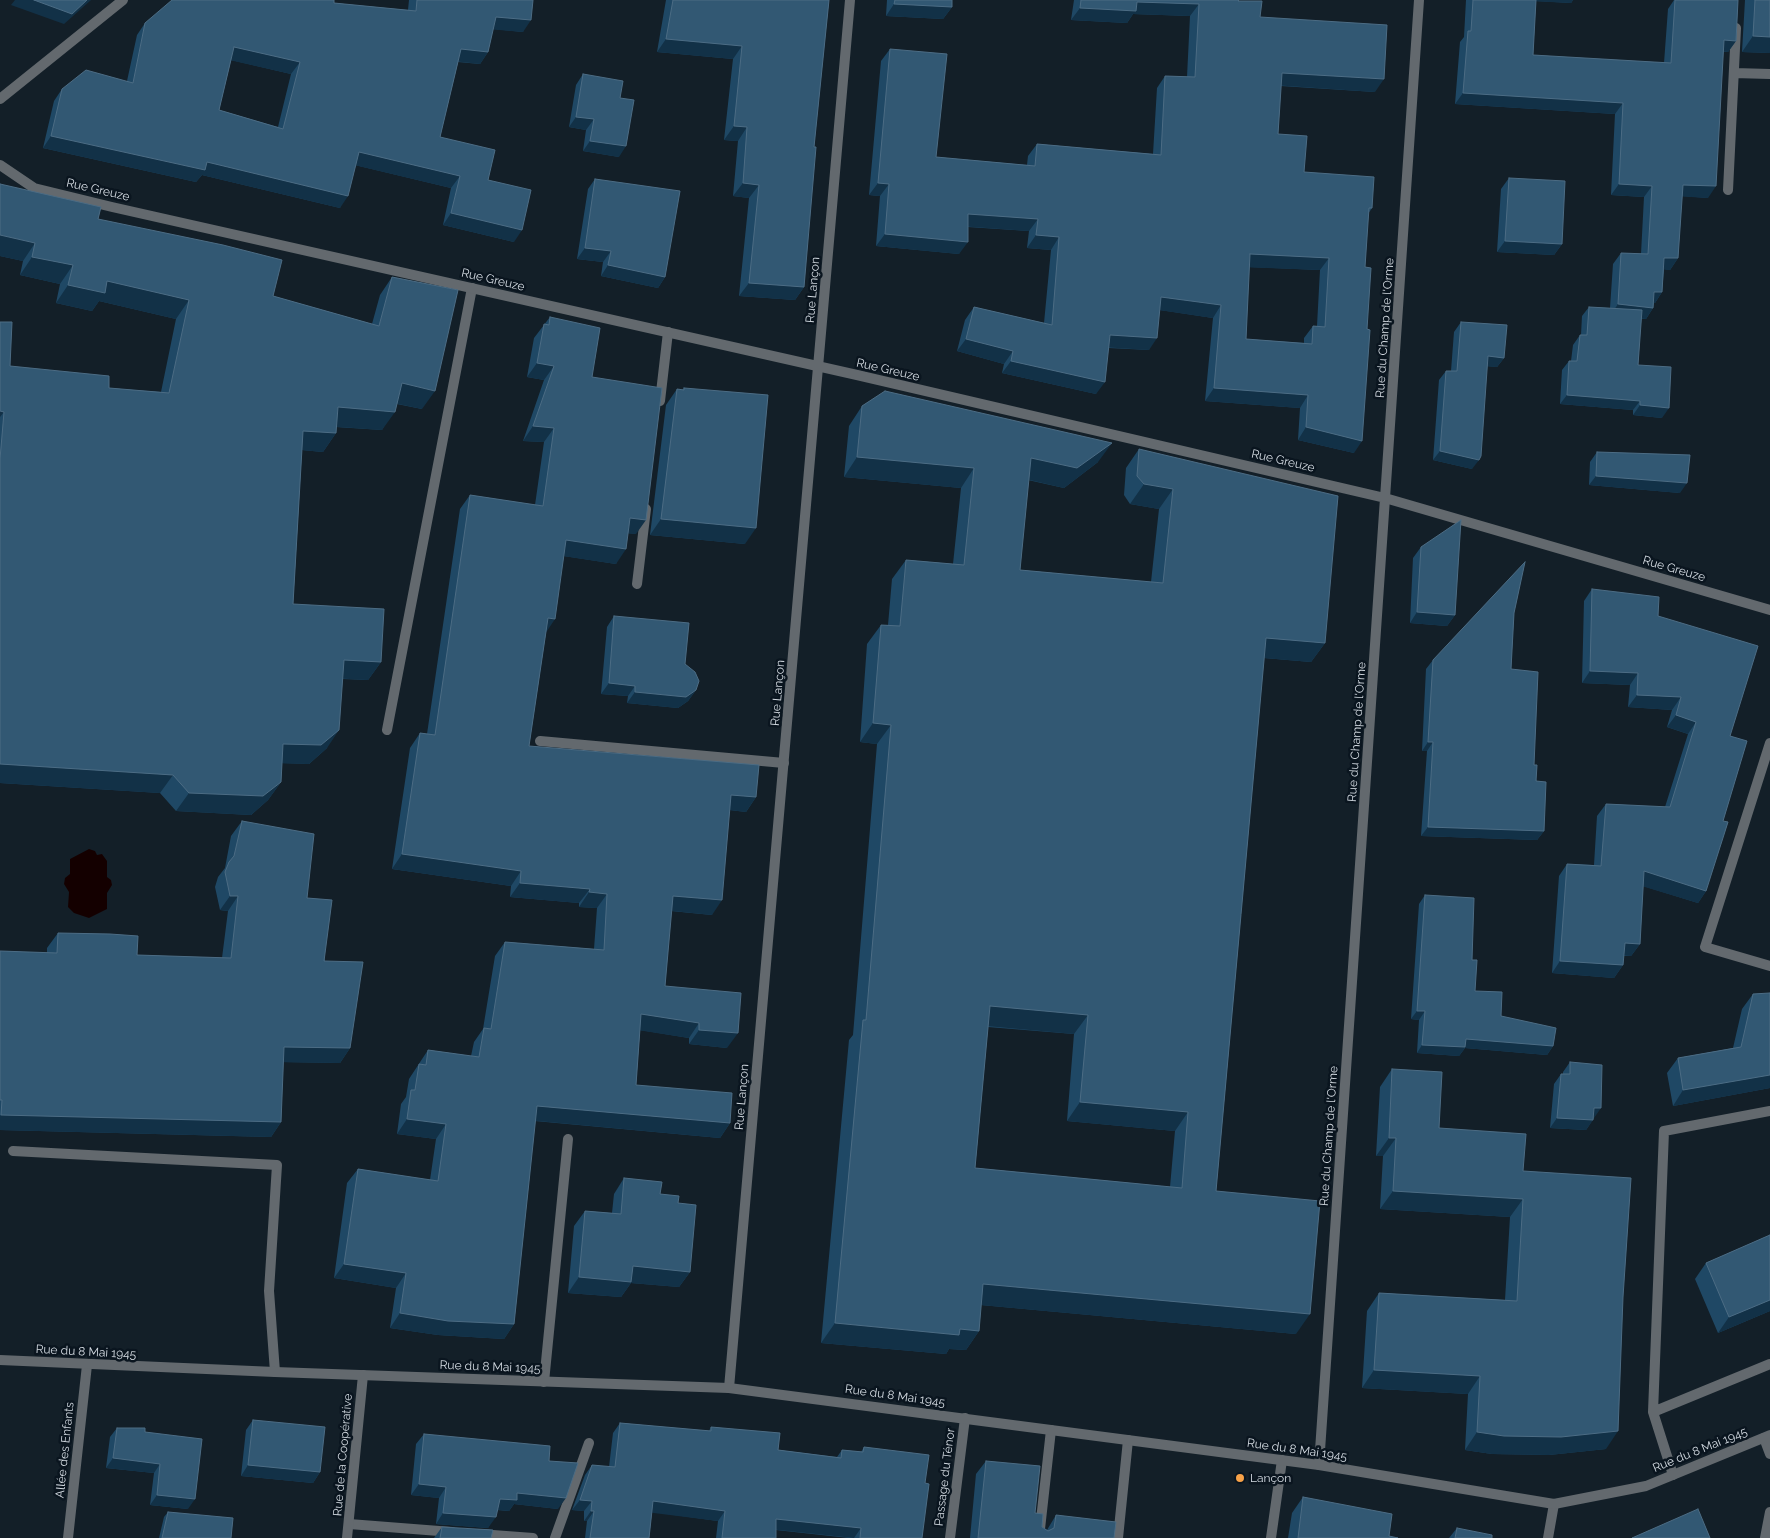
<!DOCTYPE html>
<meta charset="utf-8">
<style>
body{margin:0}
canvas{display:block;background:#131f28}
</style>
<canvas width="1770" height="1538"></canvas>
<script>
const ctx = document.querySelector('canvas').getContext('2d');
ctx.lineJoin = 'round';
function fill(path, color) { ctx.fillStyle = color; ctx.fill(path, 'evenodd'); }
const shape = rows => new Path2D(rows.map(r => 'M' + r).join(''));
function stroke(path, color, width, dash) { ctx.strokeStyle = color; ctx.lineWidth = width; ctx.lineCap = dash ? 'butt' : 'round'; ctx.setLineDash(dash || []); ctx.stroke(path); }
function drawText(font, color, halo, rows, align = 'center') {
  ctx.font = font + ' Raleway,sans-serif'; ctx.lineWidth = 5; ctx.setLineDash([]); ctx.textBaseline = 'middle'; ctx.strokeStyle = halo; ctx.fillStyle = color; for (const [text, x, y, turn = 0] of rows) {
    ctx.save(); ctx.translate(x, y); ctx.rotate((+turn || 0) * Math.PI / 180); ctx.textAlign = isNaN(turn) ? turn : align; if (halo) ctx.strokeText(text, 0, 0); ctx.fillText(text, 0, 0); ctx.restore();
  }
}
const water = shape([
 [89,849,95,851,97,855,102,854,107,861,107,877,111,880,112,885,107,893,107,909,89,918,74,913,68,907,69,892,64,884,65,878,70,874,70,859]
]);
const service = shape([
 [1734,73,1770,74],
 [1728,190,1736,28],
 [660,401,668,332],
 [637,584,646,509],
 [387,730,472,288],
 [540,741,784,763],
 [1770,743,1705,947,1770,966],
 [13,1151,277,1165,269,1291,275,1372],
 [544,1382,568,1139],
 [1653,1412,1770,1364],
 [1764,1438,1770,1454],
 [1673,1475,1653,1412,1664,1131,1770,1111],
 [349,1524,452,1532],
 [479,1534,533,1538],
 [555,1538,589,1443],
 [1039,1538,1051,1430],
 [1118,1538,1128,1440],
 [1271,1538,1282,1460],
 [1765,1538,1770,1512]
]);
const minor = shape([
 [0,165,34,188,112,207,857,375,1385,498,1770,610],
 [729,1388,850,0],
 [1319,1465,1419,0],
 [68,1538,87,1365],
 [347,1538,363,1375],
 [950,1538,965,1418],
 [1548,1538,1554,1504]
]);
const tertiary = shape([
 [0,99,123,0],
 [0,1360,275,1372,729,1388,1319,1465,1554,1504,1646,1486,1770,1435]
]);
const wall = shape([
 [409,0,533,0,523,32,493,29,488,52,480,64,458,62,440,137,488,180,514,242,443,225,451,188,355,165,340,208,202,175,196,182,43,148,54,101,62,89,127,81,137,35,145,23,334,3,408,10],
 [231,60,291,74,278,127,219,110],
 [666,0,829,0,814,147,804,287,795,300,739,296,749,198,733,196,738,141,724,140,733,59,657,52],
 [887,0,952,0,952,7,943,19,886,16],
 [1074,0,1239,0,1238,1,1260,17,1375,92,1281,86,1278,134,1304,172,1372,208,1368,214,1354,453,1298,440,1300,408,1205,401,1213,318,1160,310,1149,350,1109,348,1096,394,1002,373,1004,364,957,351,965,320,974,307,1044,323,1051,250,1027,248,1029,231,968,227,959,254,876,246,880,196,869,195,881,61,890,49,936,157,1027,165,1028,156,1037,144,1153,154,1157,88,1165,76,1187,77,1190,16,1133,14,1127,23,1071,20],
 [1249,267,1320,270,1317,326,1313,326,1304,338,1304,343,1246,339],
 [1466,0,1573,0,1571,3,1536,1,1533,55,1664,63,1668,9,1674,0,1738,0,1736,41,1728,52,1723,52,1708,198,1682,196,1678,258,1670,270,1664,269,1662,292,1655,303,1654,303,1653,308,1646,319,1641,319,1638,365,1662,418,1633,415,1633,410,1560,404,1562,370,1569,361,1571,361,1573,345,1580,335,1581,335,1582,316,1589,307,1610,308,1613,264,1621,253,1641,254,1644,197,1611,195,1615,114,1455,104,1460,42,1464,37],
 [1745,0,1770,0,1770,53,1742,52],
 [583,74,620,98,619,157,583,151,586,130,569,127,576,85],
 [1509,178,1562,244,1554,255,1497,252,1501,189],
 [595,179,665,277,658,288,601,276,603,262,577,259,588,189],
 [98,219,273,296,372,324,380,295,392,277,422,409,397,404,382,430,336,427,336,433,323,452,302,450,293,604,381,662,368,680,343,679,327,748,309,764,282,763,281,782,268,800,251,815,176,811,160,793,0,783,0,322,10,366,109,388,161,392,176,319,99,301,92,311,56,303,60,284,20,275,23,261,0,256],
 [550,317,592,377,636,534,628,533,616,564,564,556,546,632,529,746,756,797,746,812,730,810,712,915,671,911,665,986,727,1048,689,1044,689,1038,640,1030,636,1085,730,1123,720,1138,535,1121,514,1324,504,1339,438,1335,390,1328,396,1288,334,1278,347,1183,358,1169,430,1180,436,1139,397,1134,401,1104,406,1097,409,1079,428,1050,471,1056,474,1042,483,1029,495,956,505,942,594,949,597,908,579,907,579,903,510,897,511,886,392,869,410,748,420,733,427,734,460,509,470,495,535,505,544,442,523,441,544,380,527,377,534,338],
 [1461,322,1504,358,1497,367,1487,366,1472,469,1433,460,1439,380,1446,371,1451,371,1454,332],
 [684,388,745,544,650,535,666,405,677,389,682,390],
 [862,406,1098,462,1064,488,1028,480,1020,570,1151,582,1159,509,1130,504,1124,495,1126,468,1139,449,1325,643,1311,662,1264,658,1216,1191,1296,1334,981,1305,979,1331,966,1350,949,1349,946,1354,821,1343,849,1040,853,1035,877,744,860,742,867,644,881,625,888,625,892,579,906,560,953,564,961,488,844,477,849,426],
 [988,1027,1074,1034,1067,1121,1175,1131,1170,1187,975,1168],
 [1597,452,1680,493,1589,485,1590,462],
 [1421,547,1455,615,1447,626,1410,623,1413,558],
 [1592,589,1658,616,1730,736,1723,821,1706,891,1698,903,1643,886,1640,944,1631,956,1624,956,1623,965,1614,978,1552,973,1559,876,1567,864,1594,865,1597,816,1606,804,1665,807,1688,734,1667,727,1672,710,1628,707,1630,685,1582,683,1584,601],
 [1514,613,1511,669,1534,765,1544,831,1537,840,1421,836,1427,751,1422,751,1426,669,1433,660],
 [614,616,685,664,696,690,688,701,678,708,627,703,628,696,601,694,607,627],
 [242,821,307,898,350,1048,340,1063,283,1062,281,1122,271,1137,0,1130,0,951,47,953,47,948,58,933,137,955,222,958,228,911,220,910,215,887,218,877,225,868,231,836],
 [1425,895,1472,960,1475,991,1501,1016,1553,1046,1547,1055,1465,1048,1459,1056,1417,1053,1419,1020,1411,1019,1419,904],
 [1753,994,1770,1088,1673,1106,1667,1073,1678,1058,1733,1048,1742,1009],
 [1570,1062,1594,1118,1586,1130,1550,1128,1554,1084,1561,1074,1563,1074,1563,1072],
 [1392,1069,1439,1128,1523,1171,1606,1449,1549,1455,1492,1454,1465,1450,1468,1394,1362,1388,1367,1311,1379,1293,1505,1300,1510,1217,1380,1209,1383,1156,1376,1156,1380,1087],
 [624,1178,660,1194,678,1203,690,1272,679,1287,631,1283,621,1297,568,1293,574,1226,585,1211,612,1213,614,1194],
 [1770,1235,1770,1311,1718,1333,1695,1279,1706,1263],
 [253,1420,320,1472,313,1483,241,1476,246,1430],
 [620,1423,709,1431,711,1427,778,1450,837,1457,842,1450,861,1452,864,1447,925,1483,922,1538,849,1538,776,1530,776,1538,716,1538,718,1521,652,1512,649,1538,585,1538,587,1521,584,1521,584,1511,572,1510,585,1475,592,1465,609,1467,613,1433],
 [117,1428,145,1432,188,1509,150,1505,154,1473,106,1468,110,1437],
 [424,1434,549,1461,558,1509,514,1504,509,1511,497,1510,488,1528,436,1524,439,1498,411,1495,416,1444],
 [986,1461,1035,1513,1042,1527,1047,1530,1056,1515,1114,1538,970,1538,976,1474],
 [1303,1497,1389,1536,1398,1538,1288,1538,1292,1513],
 [168,1512,231,1538,159,1538,164,1517],
 [442,1527,491,1538,434,1538],
 [1457,1528,1455,1538,1449,1538]
]);
const shadedWall = shape([
 [15,0,91,0,64,24,11,5],
 [1529,0,1573,0,1571,3,1529,1],
 [1137,2,1199,4,1190,16,1133,14,1127,23,1071,20,1080,8],
 [894,4,952,7,943,19,886,16],
 [496,17,531,20,523,32,488,29],
 [1753,36,1770,37,1770,53,1742,52],
 [666,39,742,46,733,59,657,52],
 [1724,40,1736,41,1728,52,1716,51],
 [234,47,300,62,291,74,225,59],
 [461,49,488,52,480,64,453,61],
 [1282,73,1384,79,1375,92,1273,85],
 [1463,93,1623,103,1615,114,1455,104],
 [576,117,594,119,586,130,569,127],
 [734,126,747,127,738,141,724,140],
 [51,136,207,162,348,196,340,208,202,175,196,182,43,148],
 [590,141,626,146,619,157,583,151],
 [359,152,460,176,451,188,350,164],
 [743,183,759,185,749,198,733,196],
 [878,183,889,184,880,196,869,195],
 [1619,184,1652,186,1644,197,1611,195],
 [1683,185,1716,186,1708,198,1675,196],
 [451,213,522,230,514,242,443,225],
 [968,214,1038,219,1029,231,959,226],
 [885,234,968,242,959,254,876,246],
 [0,235,35,243,23,261,0,256],
 [1036,235,1059,237,1051,250,1027,248],
 [1505,241,1562,244,1554,255,1497,252],
 [585,248,611,251,603,262,577,259],
 [1250,254,1329,258,1320,270,1241,267],
 [32,257,73,265,60,284,20,275],
 [1664,258,1678,258,1670,270,1657,269],
 [608,265,665,277,658,288,601,276],
 [107,281,189,300,176,319,99,301,92,311,56,303,68,285],
 [749,283,804,287,795,300,739,296],
 [1654,292,1662,292,1655,303,1647,303],
 [1161,297,1221,305,1213,318,1152,309],
 [1618,304,1653,308,1646,319,1610,316],
 [1110,335,1157,338,1149,350,1102,347],
 [966,339,1013,351,1004,364,957,351],
 [1488,356,1504,358,1497,367,1481,366],
 [1011,361,1105,382,1096,394,1002,373],
 [537,363,554,366,544,380,527,377],
 [402,383,435,391,422,409,389,402],
 [1214,388,1308,395,1300,408,1205,401],
 [1567,395,1640,401,1633,410,1560,404],
 [1640,405,1669,408,1662,418,1633,415],
 [338,407,395,412,382,430,325,426],
 [0,411,4,412,0,417],
 [533,426,554,428,544,442,523,441],
 [1306,427,1362,441,1354,453,1298,440],
 [303,431,336,433,323,452,291,449],
 [1112,443,1098,462,1064,488,1017,477,1031,458],
 [1440,451,1479,460,1472,469,1433,460],
 [857,457,974,468,961,488,844,477],
 [1596,476,1687,483,1680,493,1589,485],
 [1144,484,1173,489,1159,509,1130,504],
 [630,518,646,520,636,534,620,533],
 [661,519,756,528,745,544,650,535],
 [566,540,626,549,616,564,556,555],
 [1417,612,1455,615,1447,626,1410,623],
 [548,618,555,619,545,634],
 [1266,638,1325,643,1311,662,1253,657],
 [344,660,381,662,368,680,331,678],
 [1590,671,1638,673,1630,685,1582,683],
 [609,683,635,686,628,696,601,694],
 [696,690,688,701,678,708,627,703,635,692],
 [1637,695,1681,697,1672,710,1628,707],
 [1676,715,1696,722,1688,734,1667,727],
 [873,723,891,725,877,744,860,742],
 [339,730,327,748,309,764,270,763,283,744],
 [1428,742,1433,742,1427,751,1422,751],
 [0,764,173,775,160,793,0,783],
 [281,782,268,800,251,815,176,811,189,793],
 [731,795,756,797,746,812,721,809],
 [1428,827,1544,831,1537,840,1421,836],
 [402,854,521,871,511,886,392,869],
 [1644,871,1706,891,1698,903,1635,884],
 [520,883,590,889,579,903,510,897],
 [589,892,607,894,597,908,579,907],
 [230,896,238,896,228,911,220,910],
 [673,896,722,900,712,915,663,910],
 [1625,943,1640,944,1631,956,1616,955],
 [1560,961,1623,965,1614,978,1552,973],
 [990,1006,1088,1015,1074,1034,976,1025],
 [1417,1011,1425,1011,1419,1020,1411,1019],
 [641,1014,699,1023,689,1038,631,1029],
 [699,1030,738,1033,727,1048,689,1044],
 [1466,1039,1553,1046,1547,1055,1465,1048,1459,1056,1417,1053,1422,1045],
 [284,1047,350,1048,340,1063,273,1062],
 [1770,1075,1770,1088,1673,1106,1683,1090],
 [1080,1102,1188,1112,1175,1131,1067,1121],
 [537,1106,730,1123,720,1138,527,1120],
 [1594,1108,1601,1108,1594,1118],
 [1,1115,281,1122,271,1137,0,1130,0,1116],
 [1557,1118,1593,1120,1586,1130,1550,1128],
 [407,1119,446,1124,436,1139,397,1134],
 [1389,1138,1396,1138,1383,1156,1376,1156],
 [1393,1191,1523,1199,1510,1217,1380,1209],
 [344,1264,406,1273,396,1288,334,1278],
 [633,1266,690,1272,679,1287,631,1283,621,1297,568,1293,579,1277],
 [983,1284,1310,1314,1296,1334,970,1304],
 [1770,1300,1770,1311,1718,1333,1729,1317],
 [400,1313,514,1324,504,1339,438,1335,390,1328],
 [835,1323,960,1329,979,1331,966,1350,949,1349,946,1354,821,1343],
 [1374,1370,1480,1376,1468,1394,1362,1388],
 [1618,1431,1606,1449,1549,1455,1492,1454,1465,1450,1477,1432],
 [113,1458,160,1464,154,1473,106,1468],
 [248,1465,320,1472,313,1483,241,1476],
 [419,1484,446,1487,439,1498,411,1495],
 [517,1493,566,1498,558,1509,514,1504,509,1511,492,1509,500,1499],
 [157,1495,195,1499,188,1509,150,1505],
 [580,1500,592,1501,584,1511,572,1510],
 [653,1501,725,1511,718,1521,646,1512],
 [591,1511,594,1511,587,1521,584,1521],
 [443,1513,496,1517,488,1528,436,1524],
 [776,1519,861,1528,854,1538,769,1529]
]);
const building = shape([
 [34,0,87,0,72,14,34,0],
 [172,0,334,0,334,3,416,11,417,0,533,0,531,20,496,17,488,52,461,49,440,137,495,150,488,180,531,190,522,230,451,213,460,176,359,152,348,196,207,162,205,170,51,136,62,89,86,70,133,83,145,23,172,0],
 [234,47,300,62,283,129,219,110,234,47],
 [673,0,829,0,814,147,816,147,804,287,749,283,759,185,743,183,747,127,734,126,742,46,666,39,673,0],
 [895,0,952,0,952,7,894,4,895,0],
 [1081,0,1239,0,1238,1,1262,1,1260,17,1387,25,1384,79,1282,73,1278,134,1307,136,1304,172,1374,177,1372,208,1369,208,1365,267,1371,268,1367,329,1370,330,1362,441,1306,427,1308,395,1214,388,1221,305,1161,297,1157,338,1110,335,1105,382,1011,361,1013,351,966,339,974,307,1052,325,1059,237,1036,235,1038,219,968,214,968,242,885,234,889,184,878,183,890,49,947,54,936,157,1035,166,1037,144,1161,155,1165,76,1195,77,1199,4,1137,2,1136,11,1080,8,1081,0],
 [1250,254,1329,258,1325,327,1313,326,1312,344,1246,339,1250,254],
 [1473,0,1536,0,1533,55,1671,63,1675,0,1738,0,1736,41,1724,40,1716,186,1683,185,1678,258,1664,258,1662,292,1654,292,1653,308,1618,304,1621,253,1648,254,1652,186,1619,184,1623,103,1463,93,1468,31,1471,31,1473,0],
 [1755,0,1770,0,1770,37,1753,36,1755,0],
 [583,74,623,81,620,98,634,100,626,146,590,141,594,119,576,117,583,74],
 [1509,178,1565,181,1562,244,1505,241,1509,178],
 [595,179,680,191,665,277,608,265,611,251,585,248,595,179],
 [0,184,101,207,98,219,223,245,282,260,273,296,379,326,392,277,458,290,435,391,402,383,395,412,338,407,336,433,303,431,293,604,384,609,381,662,344,660,339,730,321,745,283,744,281,782,263,796,189,793,173,775,0,764,0,459,4,412,0,411,0,322,12,322,10,366,109,376,109,388,169,393,189,300,107,281,105,293,68,285,73,265,32,257,35,243,0,235,0,184],
 [1589,307,1642,310,1638,365,1671,367,1669,408,1640,405,1640,401,1567,395,1569,361,1577,361,1580,335,1587,335,1589,307],
 [550,317,600,328,592,377,662,388,646,520,630,518,626,549,566,540,555,619,548,618,529,746,759,765,756,797,731,795,722,900,673,896,665,986,741,993,738,1033,699,1030,699,1023,641,1014,636,1085,732,1093,730,1123,537,1106,514,1324,448,1321,400,1313,406,1273,344,1264,358,1169,438,1181,446,1124,407,1119,411,1090,415,1090,419,1064,426,1065,428,1050,479,1057,484,1028,491,1029,505,942,604,950,607,894,589,892,590,889,520,883,521,871,402,854,420,733,435,735,470,495,543,506,554,428,533,426,554,366,537,363,544,324,549,325,550,317],
 [1461,322,1507,325,1504,358,1488,356,1481,456,1479,460,1440,451,1446,371,1457,371,1461,322],
 [684,388,768,395,756,528,661,519,677,389,684,390,684,388],
 [885,391,1112,443,1077,468,1031,458,1020,570,1163,583,1173,489,1144,484,1137,476,1139,449,1338,496,1325,643,1266,638,1216,1191,1320,1201,1310,1314,983,1284,979,1331,960,1329,959,1335,835,1323,863,1020,866,1020,891,725,873,723,881,625,900,626,906,560,964,565,974,468,857,457,862,406,885,391],
 [990,1006,1088,1015,1080,1102,1188,1112,1182,1188,975,1168,990,1006],
 [1597,452,1690,455,1687,483,1596,476,1597,452],
 [1461,520,1455,615,1417,612,1421,547,1461,520],
 [1525,562,1514,613,1511,669,1538,672,1534,765,1537,765,1536,781,1546,782,1544,831,1428,827,1433,742,1428,742,1433,660,1525,562],
 [1592,589,1659,597,1658,616,1758,646,1730,736,1747,741,1723,821,1728,822,1706,891,1644,871,1640,944,1625,943,1623,965,1560,961,1567,864,1601,866,1606,804,1670,807,1696,722,1676,715,1681,697,1637,695,1638,673,1590,671,1592,589],
 [614,616,689,623,685,664,695,672,699,681,696,690,686,697,635,692,635,686,609,683,614,616],
 [242,821,314,834,307,898,332,900,324,961,363,962,350,1048,284,1047,281,1122,1,1115,2,1100,0,1100,0,951,57,953,58,933,110,934,138,936,137,955,231,958,238,896,230,896,225,872,229,862,234,856,242,821],
 [1425,895,1474,898,1472,960,1477,960,1475,991,1502,992,1501,1016,1556,1028,1553,1046,1466,1039,1465,1047,1422,1045,1425,1011,1417,1011,1425,895],
 [1770,993,1770,1075,1683,1090,1678,1058,1741,1047,1753,994,1770,993],
 [1570,1062,1602,1065,1601,1108,1594,1108,1593,1120,1557,1118,1561,1074,1570,1074,1570,1062],
 [1392,1069,1442,1072,1439,1128,1526,1134,1523,1171,1631,1178,1623,1297,1618,1431,1561,1437,1504,1436,1477,1432,1480,1376,1374,1370,1379,1293,1517,1301,1523,1199,1393,1191,1396,1138,1389,1138,1392,1069],
 [624,1178,662,1182,660,1194,679,1196,678,1203,696,1205,690,1272,633,1266,631,1282,579,1277,585,1211,621,1214,624,1178],
 [1770,1235,1770,1300,1729,1317,1706,1263,1770,1235],
 [253,1420,325,1427,320,1472,248,1465,253,1420],
 [620,1423,711,1431,711,1427,780,1433,778,1450,841,1458,842,1450,863,1452,864,1447,929,1455,925,1483,929,1484,922,1538,860,1538,861,1528,776,1519,776,1538,722,1538,725,1511,653,1501,649,1538,590,1538,594,1511,591,1511,592,1501,580,1500,592,1465,615,1467,620,1423],
 [117,1428,145,1428,145,1432,202,1439,195,1499,157,1495,160,1464,113,1458,117,1428],
 [424,1434,550,1446,549,1461,578,1463,566,1498,517,1493,517,1500,500,1499,496,1517,443,1513,446,1487,419,1484,424,1434],
 [986,1461,1040,1466,1035,1513,1043,1514,1042,1527,1048,1531,1054,1528,1056,1515,1116,1522,1114,1538,978,1538,986,1461],
 [1303,1497,1392,1514,1389,1536,1398,1538,1298,1538,1303,1497],
 [1698,1509,1710,1538,1632,1538,1698,1509],
 [168,1512,233,1518,231,1538,162,1538,168,1512],
 [442,1527,493,1530,491,1538,440,1538,442,1527],
 [1457,1528,1492,1535,1492,1538,1455,1538,1457,1528]
]);
const markers = [
 [1240,1478,5,"#f7a248"]
];
const streetNames = [
 ["Rue Greuze",98,190,13],
 ["Rue Greuze",493,280,13],
 ["Rue Lançon",813,290,-85],
 ["Rue du Champ de l'Orme",1385,328,-86],
 ["Rue Greuze",888,370,13],
 ["Rue Greuze",1283,461,13],
 ["Rue Greuze",1674,569,16],
 ["Rue Lançon",778,693,-85],
 ["Rue du Champ de l'Orme",1357,732,-86],
 ["Rue Lançon",742,1097,-85],
 ["Rue du Champ de l'Orme",1329,1136,-86],
 ["Rue du 8 Mai 1945",86,1352,3],
 ["Rue du 8 Mai 1945",490,1367,2],
 ["Rue du 8 Mai 1945",895,1396,8],
 ["Allée des Enfants",65,1450,-84],
 ["Rue du 8 Mai 1945",1297,1450,8],
 ["Rue du 8 Mai 1945",1700,1450,-22],
 ["Rue de la Coopérative",343,1455,-85],
 ["Passage du Ténor",945,1477,-83]
];
const poiNames = [
 ["Lançon",1250,1478]
];
fill(water, '#140000');
stroke(service, '#63696e', 10);
stroke(minor, '#63696e', 10);
stroke(tertiary, '#63696e', 10);
fill(wall, '#1f4865');
fill(shadedWall, '#123147');
fill(building, '#325873');
stroke(building, '#4c6c84', 1);
for (const [x, y, r, color] of markers) { const dot = new Path2D(); dot.arc(x, y, r, 0, 2 * Math.PI); ctx.fillStyle = color; ctx.fill(dot); stroke(dot, '#0a151f', 2); }
drawText('12px', '#d4dbe2', '#0a151f', streetNames);
drawText('12px', '#d4dbe2', '#0a151f', poiNames, 'left');
</script>
